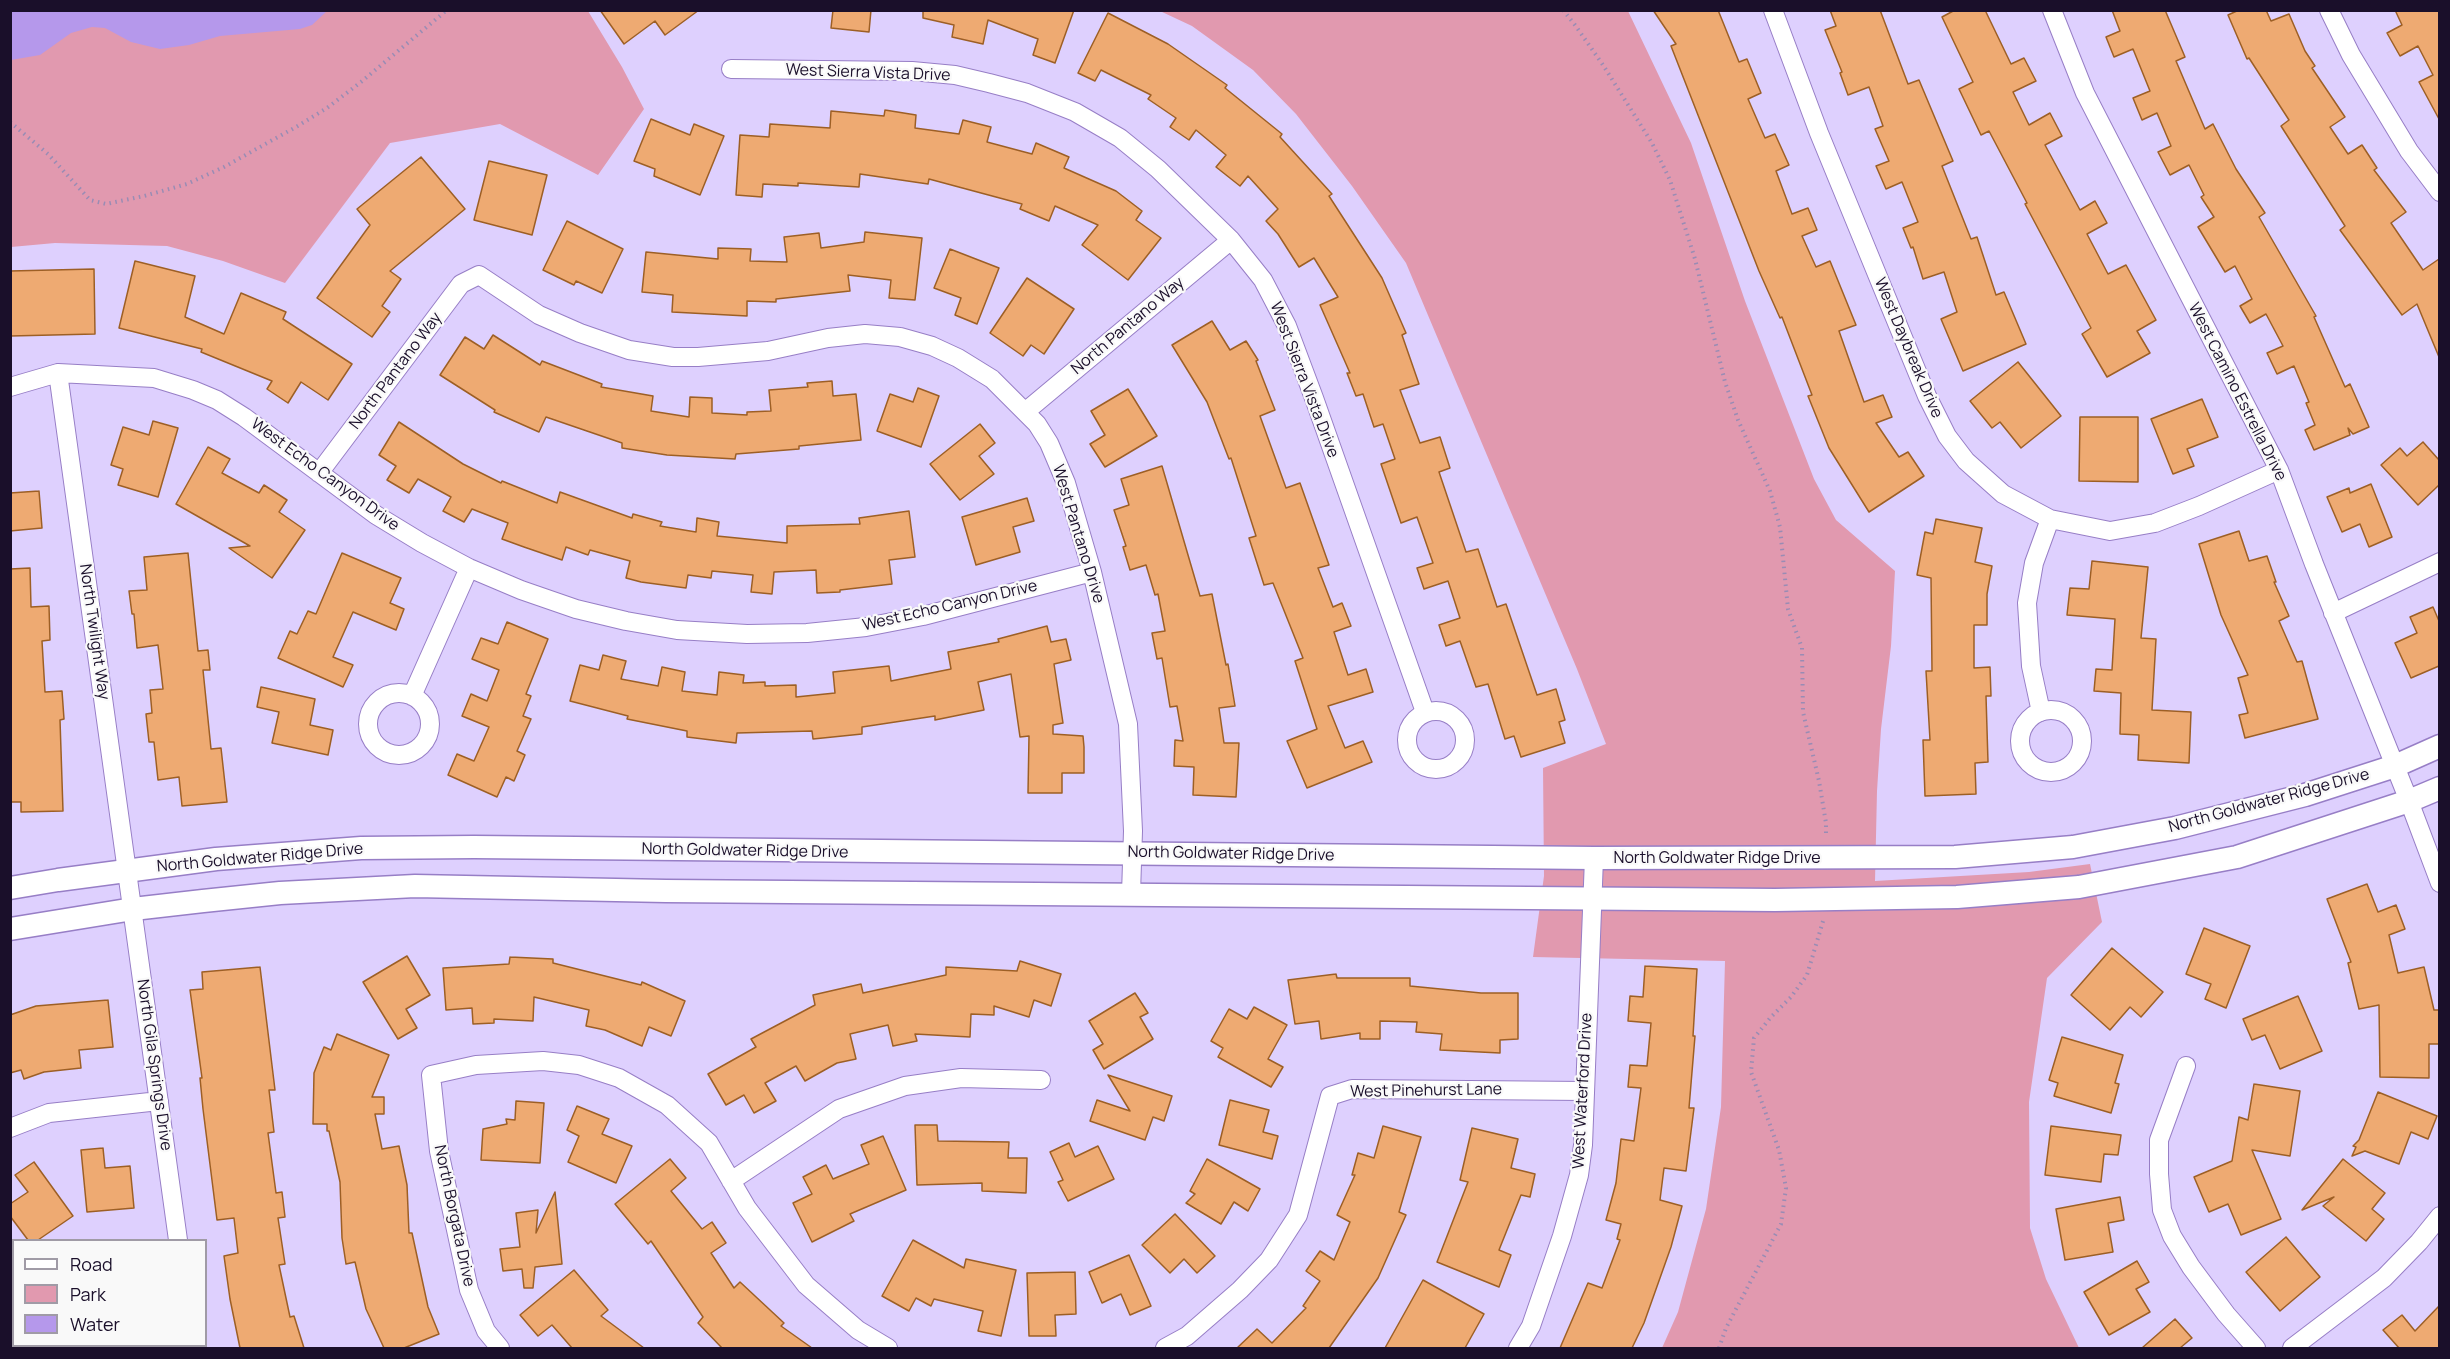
<!DOCTYPE html>
<style>
body{margin:0}
#map{position:relative;width:2450px;height:1359px;overflow:hidden;background:#ded0fe;font-family:Manrope,sans-serif}
canvas{display:block}
.frame{position:absolute;inset:0;border:12px solid #1a0f2a;pointer-events:none}
.legend{position:absolute;left:12px;top:1239px;width:195px;height:108px;box-sizing:border-box;background:#f9f9f9;border:2px solid #a09ba6;margin:0;padding:8px 10px;list-style:none;font-size:18px;color:#1a0f2a}
.legend li{display:flex;align-items:center;gap:12px;height:30px}
.legend b{width:30px;border:2px solid #a09ba6}
</style>
<div id="map">
<canvas width="2450" height="1359"></canvas>
<div class="frame"></div>
<ul class="legend">
<li><b style="height:8px;background:#fff"></b>Road</li>
<li><b style="height:16px;background:#e199af"></b>Park</li>
<li><b style="height:16px;background:#b598eb"></b>Water</li>
</ul>
</div>
<script>
const ctx = document.querySelector('canvas').getContext('2d');
ctx.lineJoin = 'round';
function fill(path, color) { ctx.fillStyle = color; ctx.fill(path, 'evenodd'); }
const shape = rows => new Path2D(rows.map(r => 'M' + r).join(''));
function stroke(path, color, width, dash) { ctx.strokeStyle = color; ctx.lineWidth = width; ctx.lineCap = dash ? 'butt' : 'round'; ctx.setLineDash(dash || []); ctx.stroke(path); }
function drawText(font, color, halo, rows, align = 'center') {
  ctx.font = font + ' Manrope,sans-serif'; ctx.lineWidth = 4.5; ctx.setLineDash([]); ctx.textBaseline = 'middle'; ctx.strokeStyle = halo; ctx.fillStyle = color; for (const [text, x, y, turn = 0] of rows) {
    ctx.save(); ctx.translate(x, y); ctx.rotate((+turn || 0) * Math.PI / 180); ctx.textAlign = isNaN(turn) ? turn : align; if (halo) ctx.strokeText(text, 0, 0); ctx.fillText(text, 0, 0); ctx.restore();
  }
}
const green = shape([
 [10,11,588,11,622,67,644,109,598,175,500,124,390,143,285,283,223,261,167,246,55,243,11,247],
 [1160,11,1628,11,1691,143,1745,301,1814,479,1836,520,1895,571,1891,646,1881,729,1877,791,1875,881,2029,872,2090,864,2102,922,2047,978,2029,1102,2030,1228,2046,1279,2079,1348,1662,1348,1678,1312,1706,1209,1721,1107,1725,961,1533,957,1544,876,1543,768,1606,744,1577,669,1406,263,1352,186,1296,114,1253,70,1192,26]
]);
const water = shape([
 [11,10,327,10,327,11,312,25,300,29,220,36,189,45,160,49,131,42,105,28,92,27,71,33,40,55,11,60]
]);
const building = shape([
 [600,10,699,10,665,35,655,21,624,44,600,10],
 [833,10,871,10,869,32,831,28,833,10],
 [923,10,1074,10,1055,63,1033,55,1038,39,988,20,983,44,952,37,954,25,923,18,923,10],
 [1653,10,1718,10,1739,62,1747,59,1761,93,1748,99,1765,138,1775,134,1789,165,1776,171,1792,214,1808,208,1817,230,1802,236,1816,267,1830,261,1856,325,1839,331,1864,402,1883,395,1892,417,1876,423,1899,457,1908,452,1924,476,1869,512,1829,448,1808,396,1812,395,1782,317,1780,318,1759,271,1671,46,1676,44,1653,10],
 [1830,10,1880,10,1908,84,1919,80,1953,161,1942,166,1971,239,1977,237,1996,295,2004,292,2026,344,1963,371,1941,319,1957,312,1944,272,1923,279,1913,247,1911,248,1903,228,1918,222,1902,182,1886,189,1876,166,1889,161,1875,129,1883,126,1869,87,1848,95,1840,73,1842,72,1825,30,1836,26,1830,10],
 [1955,10,1985,10,2011,64,2024,58,2036,81,2013,92,2029,125,2050,113,2062,136,2045,145,2080,210,2095,201,2107,223,2087,234,2108,274,2126,265,2156,320,2137,331,2150,353,2107,377,2082,334,2091,328,2025,204,2027,203,1989,131,1981,135,1959,89,1973,82,1942,17,1955,10],
 [2112,10,2165,10,2185,57,2176,61,2205,129,2213,124,2236,169,2265,213,2259,217,2316,316,2314,317,2345,387,2350,384,2369,427,2353,434,2348,428,2350,435,2314,450,2305,430,2315,425,2306,403,2309,402,2294,366,2277,374,2267,353,2283,346,2266,314,2250,323,2240,306,2252,299,2235,266,2225,272,2198,227,2214,217,2201,197,2204,195,2189,165,2170,175,2158,152,2171,146,2157,113,2142,120,2133,98,2150,91,2133,49,2114,57,2106,37,2120,31,2112,10],
 [2239,10,2266,10,2271,21,2289,14,2305,51,2315,66,2312,68,2345,117,2330,127,2348,154,2362,145,2377,168,2374,170,2406,212,2391,223,2423,270,2439,259,2439,357,2417,304,2402,315,2340,230,2345,226,2281,126,2289,120,2249,58,2247,59,2228,15,2239,10],
 [2395,10,2439,10,2439,119,2419,82,2433,75,2418,46,2400,56,2387,33,2402,25,2395,10],
 [1108,13,1168,44,1227,85,1225,88,1282,134,1280,137,1332,194,1329,196,1382,278,1406,333,1402,335,1419,384,1400,390,1420,443,1440,437,1450,468,1439,472,1466,552,1478,549,1497,607,1506,604,1537,695,1556,689,1565,720,1559,722,1565,743,1521,757,1514,736,1505,739,1488,684,1476,687,1460,641,1446,646,1439,625,1460,618,1448,581,1424,589,1417,568,1433,563,1417,517,1401,523,1381,464,1395,459,1383,424,1374,427,1363,394,1356,396,1347,373,1350,373,1320,305,1338,297,1314,258,1299,267,1278,234,1266,221,1278,209,1248,176,1240,186,1216,167,1226,155,1196,130,1189,140,1170,127,1176,118,1148,99,1151,95,1101,70,1095,81,1078,73,1108,13],
 [885,110,916,115,915,128,959,134,963,120,991,127,987,142,1032,154,1036,143,1069,157,1064,168,1116,191,1142,211,1136,220,1161,238,1128,280,1082,245,1098,225,1055,206,1049,221,1020,209,1022,204,929,179,928,184,860,174,859,187,798,183,798,186,763,184,762,197,736,195,740,135,769,137,770,124,830,128,831,111,884,116,885,110],
 [651,119,690,135,694,124,724,136,700,195,654,176,655,169,634,161,651,119],
 [421,157,465,209,390,271,401,279,382,306,390,312,372,337,317,298,370,225,357,209,421,157],
 [489,161,547,175,532,235,474,220,489,161],
 [567,221,623,249,602,293,576,281,574,285,543,270,567,221],
 [865,232,922,238,915,300,889,298,891,280,848,275,850,291,776,299,776,302,747,301,747,316,672,312,673,295,642,292,646,252,718,259,718,248,751,249,750,261,787,262,784,237,819,233,821,248,864,242,865,232],
 [950,249,999,268,977,324,955,315,961,298,934,288,950,249],
 [135,261,195,276,185,317,224,334,241,293,286,312,283,319,352,364,328,400,301,382,288,403,267,389,272,381,201,352,202,349,119,328,135,261],
 [94,269,95,334,10,336,10,271,94,269],
 [1027,278,1074,309,1044,354,1031,345,1023,356,990,333,1027,278],
 [1212,321,1230,350,1246,341,1258,360,1256,361,1275,410,1260,416,1286,488,1300,483,1329,565,1318,568,1333,607,1342,603,1351,626,1334,632,1348,675,1366,669,1373,692,1328,706,1345,748,1363,741,1372,762,1307,788,1287,741,1317,729,1295,661,1303,658,1273,583,1264,585,1249,538,1256,536,1231,458,1229,459,1207,402,1172,345,1212,321],
 [493,335,540,365,542,361,602,384,601,387,653,396,651,411,689,417,690,397,712,398,712,413,747,415,747,412,771,411,769,390,808,387,807,383,832,381,833,396,856,394,861,440,799,446,799,449,736,454,735,459,667,455,622,448,622,443,546,417,539,432,494,412,495,410,440,375,465,337,484,349,493,335],
 [2018,362,2061,416,2021,448,2000,422,1992,428,1970,401,2018,362],
 [918,388,939,396,921,447,877,431,890,394,913,402,918,388],
 [1128,389,1157,436,1105,467,1090,444,1105,435,1091,411,1128,389],
 [2202,399,2218,437,2187,449,2194,466,2173,474,2151,419,2202,399],
 [2080,417,2138,417,2138,482,2079,481,2080,417],
 [153,421,178,428,158,497,118,485,123,469,111,465,123,427,149,435,153,421],
 [399,422,463,464,501,483,502,481,557,503,560,492,632,518,633,514,662,522,660,526,696,532,697,518,719,522,717,536,787,543,787,526,860,524,859,518,909,511,915,557,889,560,892,584,840,590,840,592,817,593,816,570,774,572,772,594,751,592,753,575,712,571,711,578,688,575,686,588,641,582,626,578,630,561,590,550,588,555,566,547,562,560,524,547,502,539,508,523,472,509,464,522,443,511,451,497,418,479,409,493,387,480,396,466,379,455,399,422],
 [980,424,995,443,979,456,994,474,960,500,930,464,980,424],
 [2423,442,2439,460,2439,485,2418,505,2381,465,2400,448,2407,456,2423,442],
 [208,447,230,459,222,473,259,493,264,485,287,500,279,512,305,530,272,578,229,548,250,546,176,504,208,447],
 [1162,466,1200,596,1212,594,1226,665,1228,664,1235,706,1219,708,1224,743,1239,743,1236,797,1193,795,1194,767,1174,766,1175,740,1183,741,1177,706,1170,707,1162,658,1157,659,1152,633,1165,631,1158,594,1155,595,1146,565,1130,570,1123,547,1126,546,1114,510,1129,505,1121,479,1162,466],
 [2371,484,2392,537,2369,547,2360,524,2342,532,2327,497,2349,488,2350,493,2371,484],
 [39,491,42,528,10,531,10,493,39,491],
 [1027,498,1034,521,1013,527,1020,552,976,565,962,517,1027,498],
 [1936,519,1982,528,1975,562,1992,566,1987,594,1987,625,1974,625,1974,668,1990,667,1991,696,1986,696,1988,762,1975,763,1976,794,1925,796,1923,740,1930,740,1926,671,1932,671,1931,578,1917,575,1925,532,1933,534,1936,519],
 [2239,531,2249,561,2267,556,2276,582,2274,582,2289,616,2279,621,2297,662,2302,661,2318,719,2245,738,2239,715,2248,713,2238,678,2248,675,2221,615,2199,544,2239,531],
 [188,553,198,651,208,650,210,670,203,670,211,749,221,748,227,802,182,806,179,777,158,780,154,742,149,742,146,714,152,713,150,690,163,689,158,645,137,648,134,614,132,614,129,591,147,590,144,557,188,553],
 [342,553,401,578,390,603,404,609,396,630,353,612,333,657,353,665,343,687,278,658,290,631,297,634,308,611,316,614,342,553],
 [2092,561,2148,567,2141,638,2156,639,2152,710,2191,712,2189,763,2138,760,2139,735,2120,734,2121,693,2094,691,2096,669,2112,670,2115,619,2067,615,2070,588,2089,589,2092,561],
 [30,568,31,607,49,606,50,640,42,641,45,692,62,691,64,719,60,720,63,811,21,812,21,802,10,802,10,569,30,568],
 [2433,607,2439,621,2439,666,2411,678,2395,643,2417,633,2410,617,2433,607],
 [507,622,548,639,526,694,531,696,523,716,531,719,517,751,525,755,514,781,506,777,497,797,448,775,457,754,474,761,489,727,462,716,471,694,487,701,499,670,472,659,481,638,498,644,507,622],
 [1047,626,1051,642,1066,639,1071,660,1054,664,1063,723,1053,725,1053,734,1083,736,1084,747,1084,773,1062,773,1062,793,1028,793,1029,736,1020,737,1011,674,978,682,984,710,935,720,935,716,862,727,862,734,813,739,812,731,737,733,736,743,687,737,687,731,627,719,628,716,570,701,580,665,599,670,603,655,626,661,621,679,658,686,662,667,685,672,682,691,717,695,719,672,744,675,743,683,765,682,765,686,796,685,796,697,835,693,833,672,889,666,891,681,951,669,948,652,999,642,998,639,1047,626],
 [261,687,315,699,310,725,333,730,328,755,272,743,279,712,257,707,261,687],
 [2367,884,2378,912,2396,905,2405,929,2389,935,2398,973,2424,967,2434,1010,2439,1010,2439,1044,2429,1044,2429,1078,2380,1077,2379,1005,2359,1009,2348,963,2351,962,2327,899,2367,884],
 [2204,928,2250,946,2226,1008,2205,999,2211,984,2186,974,2204,928],
 [2112,948,2163,992,2141,1017,2130,1007,2110,1030,2071,995,2112,948],
 [407,956,430,995,406,1009,417,1028,398,1039,363,982,407,956],
 [510,957,553,959,553,963,641,985,642,982,685,1001,671,1036,649,1027,642,1046,605,1030,586,1026,589,1010,534,997,533,1021,494,1019,494,1023,473,1024,472,1008,446,1010,443,968,509,964,510,957],
 [1020,961,1061,974,1051,1006,1034,1000,1029,1017,994,1006,994,1015,971,1014,970,1037,915,1034,917,1041,893,1046,888,1025,850,1034,856,1059,837,1063,805,1081,796,1066,765,1083,776,1101,754,1113,744,1095,726,1105,708,1074,756,1047,751,1039,815,1005,813,995,861,984,863,993,946,975,946,967,1017,971,1020,961],
 [1645,966,1697,969,1693,1036,1695,1036,1689,1108,1694,1108,1686,1171,1664,1168,1660,1200,1682,1206,1671,1247,1644,1323,1632,1348,1560,1348,1588,1283,1602,1288,1620,1240,1617,1239,1621,1224,1606,1220,1616,1183,1621,1139,1634,1141,1641,1088,1628,1087,1630,1065,1647,1066,1651,1023,1628,1021,1630,996,1643,997,1645,966],
 [260,967,275,1090,269,1090,274,1132,268,1133,276,1193,282,1192,285,1217,278,1218,285,1264,279,1265,290,1317,294,1316,304,1348,240,1348,230,1299,224,1256,238,1253,234,1218,217,1220,203,1109,200,1078,202,1078,190,990,203,989,202,972,260,967],
 [1336,974,1337,978,1410,978,1410,986,1481,993,1518,993,1518,1039,1500,1040,1500,1053,1440,1050,1442,1034,1416,1032,1417,1022,1380,1021,1380,1039,1360,1039,1360,1033,1321,1039,1319,1021,1295,1024,1288,980,1336,974],
 [1135,993,1148,1013,1140,1017,1153,1039,1104,1069,1093,1050,1103,1044,1089,1021,1135,993],
 [2298,996,2322,1051,2280,1069,2265,1035,2252,1040,2243,1019,2298,996],
 [108,1000,113,1047,79,1050,81,1068,44,1072,24,1079,21,1070,10,1073,10,1015,36,1006,108,1000],
 [1254,1007,1287,1025,1268,1059,1283,1067,1271,1087,1218,1057,1223,1048,1211,1041,1229,1009,1247,1019,1254,1007],
 [337,1034,389,1055,372,1097,384,1097,384,1114,375,1114,382,1149,399,1146,407,1185,409,1233,412,1233,428,1307,439,1334,404,1348,384,1348,366,1309,355,1262,346,1264,342,1238,340,1182,329,1131,327,1131,327,1124,313,1124,314,1073,324,1047,331,1050,337,1034],
 [2062,1037,2123,1055,2115,1083,2119,1084,2111,1113,2054,1096,2058,1083,2049,1080,2062,1037],
 [1108,1075,1172,1096,1164,1121,1153,1117,1145,1140,1090,1121,1097,1100,1130,1111,1108,1075],
 [2254,1084,2300,1091,2290,1156,2252,1150,2281,1219,2241,1235,2228,1204,2209,1212,2194,1177,2232,1161,2239,1117,2248,1120,2254,1084],
 [2378,1092,2437,1116,2428,1139,2411,1132,2399,1164,2365,1151,2352,1156,2356,1147,2353,1146,2359,1140,2378,1092],
 [1230,1100,1269,1110,1263,1132,1278,1136,1272,1159,1219,1145,1230,1100],
 [516,1101,544,1103,540,1163,481,1160,483,1129,507,1124,506,1119,515,1120,516,1101],
 [577,1106,609,1119,602,1134,632,1146,616,1183,568,1162,579,1136,567,1130,577,1106],
 [915,1125,937,1125,938,1141,1009,1142,1008,1158,1027,1158,1026,1193,982,1191,982,1183,917,1185,915,1125],
 [1383,1126,1421,1137,1399,1212,1406,1215,1378,1278,1329,1348,1237,1348,1257,1329,1272,1343,1306,1308,1303,1306,1320,1281,1306,1271,1320,1251,1334,1260,1350,1222,1337,1215,1355,1175,1352,1175,1358,1153,1374,1158,1383,1126],
 [2051,1126,2121,1135,2118,1155,2104,1154,2101,1182,2045,1175,2051,1126],
 [1472,1128,1518,1139,1511,1168,1535,1174,1530,1197,1521,1195,1499,1250,1511,1255,1499,1287,1437,1262,1468,1182,1460,1180,1472,1128],
 [883,1136,906,1190,850,1214,854,1221,812,1242,793,1203,812,1194,803,1177,826,1165,833,1179,869,1164,861,1145,883,1136],
 [1069,1143,1075,1157,1098,1146,1114,1179,1068,1201,1058,1182,1063,1180,1050,1152,1069,1143],
 [103,1148,105,1168,130,1166,134,1208,87,1212,81,1150,103,1148],
 [670,1159,686,1178,671,1191,702,1229,712,1222,726,1243,711,1253,734,1288,740,1282,784,1323,781,1326,812,1348,722,1348,698,1323,703,1317,651,1241,648,1244,615,1204,670,1159],
 [1207,1159,1260,1189,1248,1211,1234,1202,1221,1224,1186,1203,1195,1194,1190,1191,1207,1159],
 [2343,1159,2385,1193,2372,1209,2384,1219,2366,1241,2323,1206,2334,1197,2302,1210,2343,1159],
 [34,1162,73,1216,38,1240,28,1240,10,1216,10,1204,28,1192,15,1175,34,1162],
 [555,1192,562,1264,535,1267,533,1288,524,1288,522,1269,503,1271,500,1249,520,1247,516,1213,538,1210,536,1233,555,1192],
 [2120,1197,2124,1220,2108,1223,2113,1252,2065,1260,2056,1209,2120,1197],
 [1175,1214,1215,1256,1197,1273,1184,1259,1170,1273,1142,1245,1175,1214],
 [2286,1237,2320,1277,2280,1311,2246,1272,2286,1237],
 [913,1240,964,1268,966,1259,1016,1270,1001,1336,978,1331,983,1311,934,1299,931,1306,916,1298,909,1311,882,1296,913,1240],
 [1129,1255,1151,1306,1130,1315,1121,1294,1102,1303,1089,1272,1129,1255],
 [2137,1261,2149,1282,2136,1289,2150,1312,2109,1335,2084,1292,2137,1261],
 [574,1270,608,1310,601,1316,644,1348,572,1348,552,1325,538,1336,520,1315,574,1270],
 [1075,1272,1076,1314,1055,1315,1056,1336,1029,1336,1027,1273,1075,1272],
 [1423,1280,1484,1314,1465,1348,1385,1348,1423,1280],
 [2439,1306,2439,1348,2399,1348,2383,1330,2402,1315,2415,1331,2439,1306],
 [2175,1319,2192,1338,2180,1348,2142,1348,2175,1319]
]);
const path = shape([
 [1563,10,1575,25,1603,65,1652,143,1670,180,1695,259,1725,382,1738,420,1770,491,1780,527,1788,609,1802,648,1803,712,1819,781,1826,823,1826,837],
 [10,122,48,154,90,200,106,204,144,196,187,184,224,167,296,127,327,108,361,82,447,10],
 [1719,1348,1726,1328,1781,1224,1786,1188,1779,1150,1751,1072,1754,1038,1771,1017,1791,997,1807,975,1824,918]
]);
const minor = shape([
 [1773,10,1819,133,1927,396,1947,436,1966,461,2003,494,2050,519,2110,531,2155,523,2199,506,2279,470],
 [2052,10,2085,93,2279,470,2314,564,2409,801,2440,883],
 [2329,10,2351,55,2409,151,2440,192],
 [731,69,912,71,955,75,989,83,1027,93,1075,112,1120,138,1158,169,1231,240,1263,280,1287,326,1314,398,1425,712],
 [58,373,178,1240],
 [10,387,58,373,154,378,193,390,217,400,244,417,376,515,422,543,469,568,521,590,576,609,626,621,677,630,747,634,807,633,866,627,923,616,1092,572],
 [1025,412,1231,240],
 [319,473,461,284,479,275,539,315,580,333,629,350,673,357,698,357,768,351,828,338,865,334,900,337,932,346,958,358,992,379,1037,424,1049,443,1066,483,1092,572,1128,724,1133,831,1131,894],
 [2333,613,2440,562],
 '368 724a31 31 0 1 1 62 0a31 31 0 1 1-62 0Z',
 [412,696,469,568],
 '2020 741a31 31 0 1 1 62 0a31 31 0 1 1-62 0Z',
 '1407 740a29 29 0 1 1 58 0a29 29 0 1 1-58 0Z',
 [2041,712,2031,666,2027,603,2034,563,2050,519],
 [2186,1066,2159,1140,2159,1174,2162,1210,2172,1236,2191,1267,2226,1314,2256,1348],
 [10,1128,49,1113,159,1101],
 [731,1181,839,1109,905,1086,961,1078,1041,1080],
 [196,1346,197,1348],
 [500,1348,486,1331,469,1290,439,1151,431,1075,476,1065,543,1061,579,1065,619,1078,667,1105,709,1143,747,1208,806,1285,858,1330,888,1348],
 [1165,1348,1187,1336,1240,1290,1269,1260,1298,1215,1330,1096,1352,1089,1585,1091],
 [1518,1348,1531,1326,1562,1236,1579,1175,1583,1145,1594,858],
 [2292,1348,2384,1278,2419,1242,2440,1216]
]);
const tertiary = shape([
 [10,888,58,880,216,859,361,848,474,847,1594,858,1955,857,2073,847,2175,828,2305,795,2395,766,2440,746],
 [10,929,133,909,203,901,280,893,415,886,666,891,1775,900,1957,897,2079,887,2237,857,2409,801,2440,788]
]);
const streetNames = [
 ["West Sierra Vista Drive",868,73,2],
 ["North Pantano Way",1128,326,-40],
 ["West Daybreak Drive",1908,348,67],
 ["North Pantano Way",396,371,-53],
 ["West Sierra Vista Drive",1304,380,69],
 ["West Camino Estrella Drive",2237,392,63],
 ["West Echo Canyon Drive",325,475,36],
 ["West Pantano Drive",1078,534,73],
 ["West Echo Canyon Drive",950,606,-13],
 ["North Twilight Way",94,632,82],
 ["North Goldwater Ridge Drive",2269,801,-15],
 ["North Goldwater Ridge Drive",745,851,1],
 ["North Goldwater Ridge Drive",1231,854,1],
 ["North Goldwater Ridge Drive",260,858,-5],
 ["North Goldwater Ridge Drive",1717,859],
 ["North Gila Springs Drive",154,1065,82],
 ["West Pinehurst Lane",1426,1091,-1],
 ["West Waterford Drive",1583,1091,-87],
 ["North Borgata Drive",454,1216,78]
];
fill(green, '#e199af');
fill(water, '#b598eb');
fill(building, '#eeaa72');
stroke(building, '#9d5f25', 1.5);
stroke(minor, '#977ec6', 20);
stroke(tertiary, '#977ec6', 25);
stroke(path, '#998cb4', 4, [1.5, 4.5]);
stroke(minor, '#fff', 18);
stroke(tertiary, '#fff', 22);
drawText('16px', '#1a0f2a', '#f9f9f9', streetNames);
</script>
